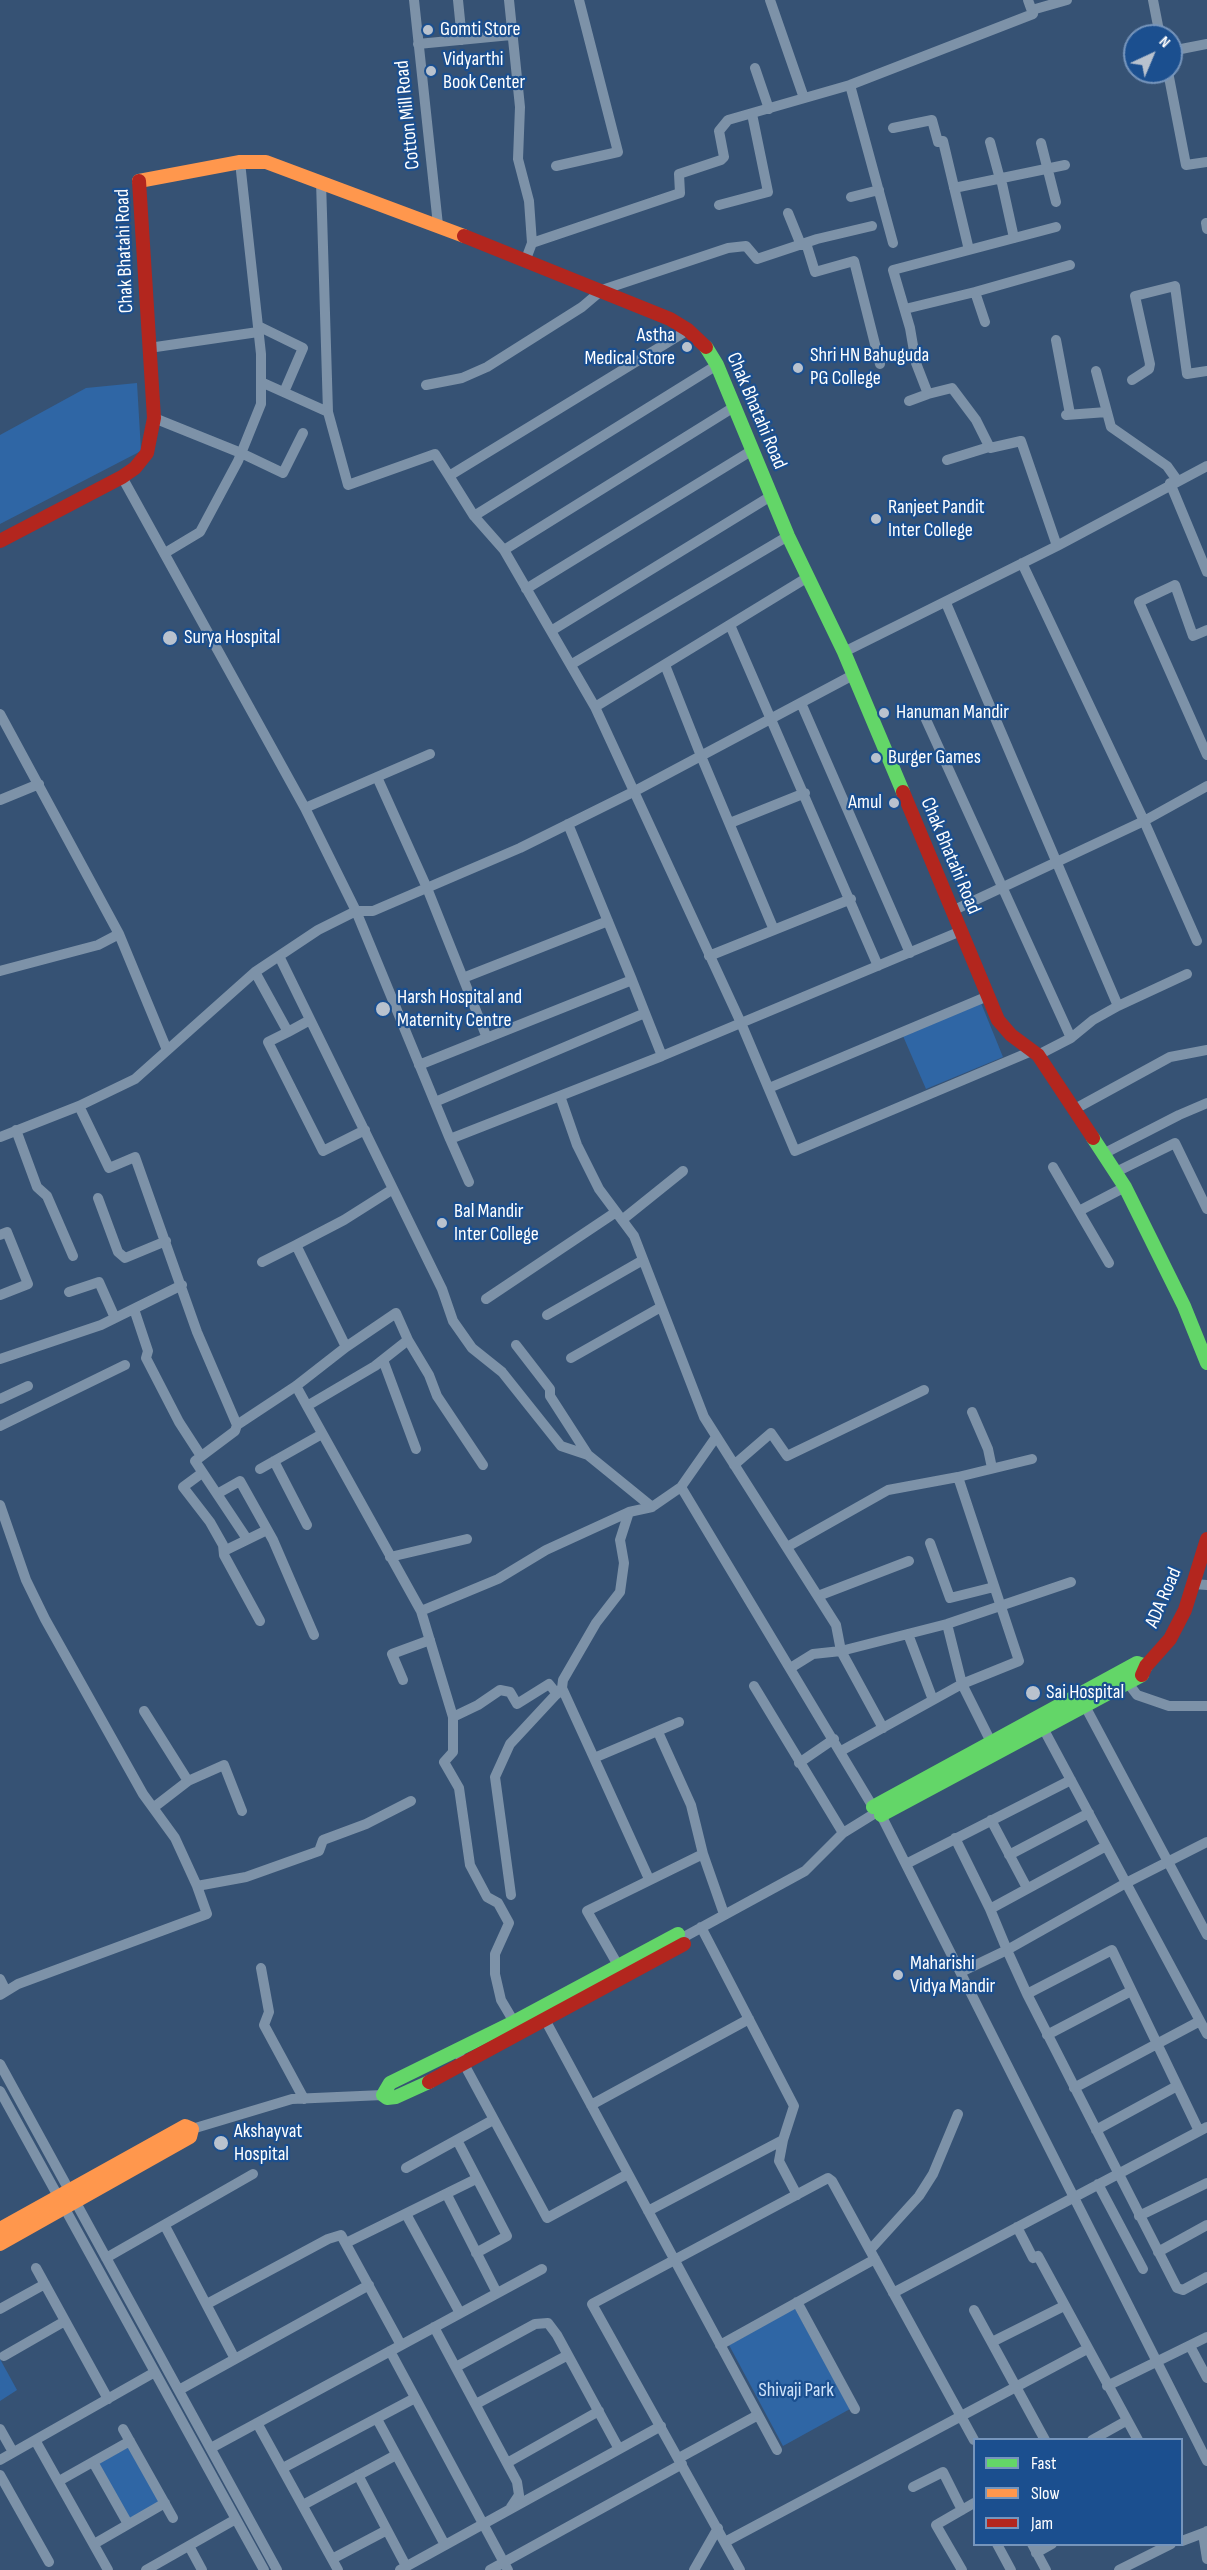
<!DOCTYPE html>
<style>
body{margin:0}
#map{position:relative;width:1207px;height:2570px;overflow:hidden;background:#365274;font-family:"Sofia Sans Condensed",sans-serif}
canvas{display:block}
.legend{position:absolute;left:973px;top:2438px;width:210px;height:108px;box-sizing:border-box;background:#1b4f8f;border:2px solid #7695bc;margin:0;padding:8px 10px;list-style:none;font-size:18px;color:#fff}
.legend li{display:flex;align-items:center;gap:12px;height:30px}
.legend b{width:30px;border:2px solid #7695bc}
.north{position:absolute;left:1123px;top:24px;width:60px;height:60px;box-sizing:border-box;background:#1b4f8f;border:2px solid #7695bc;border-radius:50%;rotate:44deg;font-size:16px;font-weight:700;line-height:24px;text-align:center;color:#fff}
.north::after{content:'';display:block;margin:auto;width:21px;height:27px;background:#b9c2ce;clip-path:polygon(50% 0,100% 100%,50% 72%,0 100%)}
</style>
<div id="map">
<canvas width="1207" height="2570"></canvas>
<ul class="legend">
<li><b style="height:8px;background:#63d668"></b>Fast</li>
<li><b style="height:8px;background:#ff974d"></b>Slow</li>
<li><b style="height:8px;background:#b3261e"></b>Jam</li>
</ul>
<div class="north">N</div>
</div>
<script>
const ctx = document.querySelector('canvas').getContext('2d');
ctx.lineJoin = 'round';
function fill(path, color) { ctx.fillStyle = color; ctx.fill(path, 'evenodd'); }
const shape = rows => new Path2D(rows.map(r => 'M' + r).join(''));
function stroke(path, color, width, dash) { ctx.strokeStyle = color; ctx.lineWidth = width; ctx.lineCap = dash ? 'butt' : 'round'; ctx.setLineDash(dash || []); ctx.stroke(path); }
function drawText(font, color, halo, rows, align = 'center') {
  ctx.font = font + ' "Sofia Sans Condensed",sans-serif'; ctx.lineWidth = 4.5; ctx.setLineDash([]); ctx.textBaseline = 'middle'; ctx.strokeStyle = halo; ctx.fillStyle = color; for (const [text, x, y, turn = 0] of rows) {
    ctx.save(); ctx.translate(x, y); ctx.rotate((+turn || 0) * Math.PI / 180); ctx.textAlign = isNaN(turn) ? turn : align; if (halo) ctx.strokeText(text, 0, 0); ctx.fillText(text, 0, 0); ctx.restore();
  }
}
const green = shape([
 [137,383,141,451,0,524,0,435,86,388],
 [981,1003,1003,1057,926,1089,903,1036],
 [795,2308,850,2409,783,2446,729,2345],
 [0,2359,17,2390,0,2401],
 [129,2447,160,2502,128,2520,97,2464]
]);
const street = shape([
 [414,0,438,225],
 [458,0,462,40],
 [509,0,520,107,518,159,529,201,532,243,526,259],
 [770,0,804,98],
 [1153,0,1160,36],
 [1032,10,1067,0],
 [418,44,511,35],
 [1171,51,1207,44],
 [755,68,769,109],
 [1168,72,1186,165,1207,162],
 [850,85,893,243],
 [893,128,932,120,938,142,943,141,969,250],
 [990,142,1000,179],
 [1041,143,1056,202],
 [556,166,618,152,579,0],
 [1001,179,1014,238],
 [321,181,328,412,348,485,435,454,449,476],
 [954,188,1065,165],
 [851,197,879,190],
 [719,205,768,192,752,114],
 [788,213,801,245],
 [1206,223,1207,229],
 [1056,227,893,270,910,328,916,363,928,394,952,388,976,420,990,448,1021,441,1057,546],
 [532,243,680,193,679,174,721,160,724,157,719,131,728,120,850,85,1033,14,1028,0],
 [806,243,815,272,854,261,880,364],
 [975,292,1070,265],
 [905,309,975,292,985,322],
 [258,326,303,348,284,392],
 [688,330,449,476,474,516,504,550,595,707,808,577],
 [1056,340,1070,414],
 [149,348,258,332],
 [1096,371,1111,427,1167,466,1177,480],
 [1132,380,1149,369,1150,364,1135,296,1175,286,1187,374,1207,371],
 [261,382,328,412],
 [426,385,462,378,487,367,582,307,602,290,728,248,746,246,757,259,817,239,872,226],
 [909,401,928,394],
 [1066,415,1107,412],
 [154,418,241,453,283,473,303,433],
 [947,460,989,447],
 [122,477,305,808,356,911,450,1139,662,1056,961,931],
 [1170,483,1207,572],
 [474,516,717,365],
 [504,550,734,407],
 [165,553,200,532,238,461,261,404,261,354,240,162],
 [1022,563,1144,821,1197,941],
 [526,589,751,451],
 [946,603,1118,1006],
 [730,625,878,966],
 [1207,630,1193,636,1175,585,1139,602,1207,755],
 [551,631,771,496],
 [844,652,1057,546,1207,466],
 [572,664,788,536],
 [665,665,701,756,774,930],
 [801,703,910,953],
 [595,707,741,1023,795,1151,1032,1051],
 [923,713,1071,1038],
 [0,714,119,934,167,1050],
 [377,777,427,888,463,978,608,921],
 [0,800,39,784],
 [305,808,430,754],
 [730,823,805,793],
 [568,824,632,980],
 [952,911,1144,821,1207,786],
 [279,956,442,1289,453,1321,472,1348,502,1372,561,1446,588,1455],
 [709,956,851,899],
 [0,971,98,945,119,934],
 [255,972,288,1032,268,1042,323,1151,365,1130],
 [463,978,487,1038],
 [288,1032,310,1020],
 [1038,1055,1071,1038,1093,1020,1118,1006,1187,974],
 [419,1065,632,980,645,1013],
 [769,1088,988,996],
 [560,1096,577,1145,599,1189,634,1236,704,1417,836,1625,841,1651,883,1728],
 [435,1102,645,1013,662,1056],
 [79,1106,109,1168,135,1157,197,1332,237,1425],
 [1073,1110,1170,1057,1207,1050],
 [16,1130,37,1187,47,1196,73,1256],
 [0,1137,79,1106,135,1079,255,972,318,930,356,911,373,911,520,848,635,791,853,675],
 [450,1139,469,1182],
 [1105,1153,1179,1115,1207,1103],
 [1053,1167,1109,1263],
 [1116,1172,1175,1143,1207,1209],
 [98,1198,118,1252,125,1258,166,1241],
 [1079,1211,1125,1187],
 [622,1220,683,1171],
 [0,1235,7,1232,28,1284,0,1295],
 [262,1262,296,1245],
 [69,1292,99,1282,115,1318],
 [486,1299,616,1212],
 [134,1309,148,1351,146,1358,179,1422,201,1456],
 [547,1315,643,1260],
 [516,1345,550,1389,550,1396,588,1455,652,1507],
 [346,1347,296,1245,344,1220,393,1189],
 [571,1358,661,1307],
 [0,1359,101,1325,182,1285],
 [383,1360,416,1449],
 [296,1386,307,1406,375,1366,408,1340],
 [0,1399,28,1386],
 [307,1406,421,1611,453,1717,453,1752,444,1762,459,1788,470,1865,487,1897,498,1903,509,1923,495,1954,495,1974,501,2000,514,2022],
 [972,1412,988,1449,992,1468],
 [0,1426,125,1365],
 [274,1461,307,1525],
 [734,1465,771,1433,787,1456,924,1390],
 [260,1469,322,1434],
 [202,1473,183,1487,210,1522,223,1545,224,1555,260,1621],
 [681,1487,716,1437],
 [217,1494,240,1481,273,1540,314,1635],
 [0,1505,26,1580,45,1619,143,1794,175,1838,197,1886,207,1914,18,1984,0,1995],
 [247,1539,195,1461,235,1431,237,1425,296,1386,346,1347,396,1313,408,1340,429,1375,437,1396,483,1465],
 [930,1543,950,1598,994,1587],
 [787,1547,888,1490,958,1477,1032,1459],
 [224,1551,267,1530],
 [390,1557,467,1539],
 [1194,1584,1207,1585],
 [818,1596,909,1561],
 [421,1611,498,1579,546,1550,629,1512,652,1507,681,1487,873,1807,881,1815,1207,2461],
 [947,1624,962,1684,994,1748],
 [908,1634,933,1700],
 [792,1667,813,1654,841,1651,947,1624,1071,1582],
 [403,1680,392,1654,430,1640],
 [1128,1683,1137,1695,1169,1706,1207,1706],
 [754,1686,843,1833],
 [1085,1706,1207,1935],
 [144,1711,188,1781],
 [453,1717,478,1705,500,1690,510,1692,517,1704,549,1684,557,1694],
 [1043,1728,1207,2034],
 [658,1732,691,1805,703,1854,724,1914],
 [841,1751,962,1684,1019,1661,958,1477],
 [594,1758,562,1688,563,1680,596,1623,620,1592,624,1563,620,1540,629,1512],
 [799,1763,834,1739],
 [153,1808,188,1781,224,1765,242,1811],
 [991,1820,1027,1888],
 [955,1838,990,1909,1007,1950,961,1972],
 [1207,1842,1126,1883,1007,1950,1027,1994,1177,2288,1183,2290,1207,2277],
 [1009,1855,1089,1813],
 [906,1864,1071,1780],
 [649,1879,594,1758,679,1722],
 [197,1886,246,1877,319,1851,323,1840,366,1824,411,1801],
 [511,1895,495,1777,510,1744,562,1688],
 [990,1909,1106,1846],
 [701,1927,794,2106,783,2140,779,2161,797,2195],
 [684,1937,805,1871,843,1833,877,1812],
 [619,1967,587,1911,703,1854],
 [261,1968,269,2012,264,2025,304,2099],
 [0,1979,6,1991],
 [1027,1994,1112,1950,1199,2131],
 [542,2014,777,2450],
 [1047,2035,1131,1991],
 [457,2051,547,2218,628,2174],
 [0,2064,277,2570],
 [1074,2088,1200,2021],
 [0,2091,264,2570],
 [591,2105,749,2019],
 [192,2129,292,2099,383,2095],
 [1096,2130,1177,2086],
 [457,2140,507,2236,476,2253],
 [406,2168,493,2120],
 [1098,2184,1143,2269],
 [447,2195,497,2293],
 [648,2211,783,2140],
 [406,2214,460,2313],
 [1139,2216,1207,2183],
 [165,2226,235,2359],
 [1017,2227,1033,2258,1038,2256,1138,2440],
 [346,2243,476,2179],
 [870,2250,919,2196,933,2174,958,2114],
 [1158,2252,1207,2225],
 [106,2258,253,2174],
 [36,2268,108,2399],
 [893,2293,1207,2127],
 [797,2302,855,2409],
 [207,2304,328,2239,341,2235,401,2345],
 [0,2309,45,2284],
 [974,2310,1045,2440],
 [434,2327,517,2482,519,2495,511,2507],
 [992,2342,1064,2306],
 [720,2345,875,2259],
 [1190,2346,1207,2378],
 [390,2351,508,2570],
 [4,2356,65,2321],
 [456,2367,535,2324,548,2323,557,2335,619,2449],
 [1107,2386,1207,2337],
 [179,2390,369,2285],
 [476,2404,568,2355],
 [377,2419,445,2545],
 [257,2423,338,2570],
 [0,2429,13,2452],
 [123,2429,173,2518],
 [35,2440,108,2570],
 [1092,2440,1126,2421],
 [211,2448,542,2269],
 [679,2458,758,2415],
 [0,2460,155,2372],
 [93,2462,128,2524],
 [507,2463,599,2411],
 [283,2468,415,2398],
 [0,2475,49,2562],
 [358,2475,406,2566],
 [59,2481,130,2441],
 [913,2487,943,2472,962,2510],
 [303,2505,396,2455],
 [1207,2531,1204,2540,1207,2559],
 [1182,2541,1206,2532],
 [725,2542,1087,2349],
 [94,2544,165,2503],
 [997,2544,1011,2570],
 [1032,2544,1046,2570],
 [189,2546,202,2570],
 [1036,2553,1052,2544],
 [332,2559,387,2530],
 [146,2570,236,2519],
 [400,2570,661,2426],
 [490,2570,682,2464],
 [694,2570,718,2528],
 [740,2570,592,2304,828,2178,832,2181,974,2440],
 [962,2570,936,2525,974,2503],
 [1119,2570,1171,2544]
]);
const fast = shape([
 [706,347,717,365,788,536,844,652,903,792],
 [1093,1138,1125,1187,1184,1306,1207,1363],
 [873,1807,1137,1663,1146,1666],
 [881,1815,1142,1675],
 [429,2082,396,2097,387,2098,383,2095,390,2083,514,2022,678,1934]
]);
const slow = shape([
 [139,181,240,162,266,162,464,236],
 [0,2229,185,2126,192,2129,190,2137,0,2244]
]);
const jam = shape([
 [464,236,670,319,688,330,706,347],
 [0,541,122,477,135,468,147,453,154,418,139,181],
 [903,792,998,1020,1011,1035,1038,1055,1093,1138],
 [1142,1675,1146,1666,1170,1639,1185,1610,1207,1539],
 [429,2082,684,1944]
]);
const markers = [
 [428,30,6,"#b9c2ce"],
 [431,71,6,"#b9c2ce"],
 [687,347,6,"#b9c2ce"],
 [798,368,6,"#b9c2ce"],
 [876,519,6,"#b9c2ce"],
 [170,638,8,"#b9c2ce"],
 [884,713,6,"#b9c2ce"],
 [876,758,6,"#b9c2ce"],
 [894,803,6,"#b9c2ce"],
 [383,1009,8,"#b9c2ce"],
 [442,1223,6,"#b9c2ce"],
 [1033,1693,8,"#b9c2ce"],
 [898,1975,6,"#b9c2ce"],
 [221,2143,8,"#b9c2ce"]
];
const poiNames = [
 ["Gomti Store",440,30],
 ["Vidyarthi",443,60],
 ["Book Center",443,83],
 ["Astha",675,336,"right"],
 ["Medical Store",675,359,"right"],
 ["Shri HN Bahuguda",810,356],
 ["PG College",810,379],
 ["Ranjeet Pandit",888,508],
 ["Inter College",888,531],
 ["Surya Hospital",184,638],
 ["Hanuman Mandir",896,713],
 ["Burger Games",888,758],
 ["Amul",882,803,"right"],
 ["Harsh Hospital and",397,998],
 ["Maternity Centre",397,1021],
 ["Bal Mandir",454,1212],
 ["Inter College",454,1235],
 ["Sai Hospital",1046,1693],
 ["Maharishi",910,1964],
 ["Vidya Mandir",910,1987],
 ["Akshayvat",234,2132],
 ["Hospital",234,2155]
];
const streetNames = [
 ["Cotton Mill Road",408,115,-96],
 ["Chak Bhatahi Road",125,251,-92],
 ["Chak Bhatahi Road",756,411,67],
 ["Chak Bhatahi Road",950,856,67],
 ["ADA Road",1164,1598,-67]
];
const parkNames = [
 ["Shivaji Park",796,2391]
];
fill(green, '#2f66a5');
stroke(street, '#7d92a8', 10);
stroke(fast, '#63d668', 14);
stroke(slow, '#ff974d', 14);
stroke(jam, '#b3261e', 14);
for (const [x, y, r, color] of markers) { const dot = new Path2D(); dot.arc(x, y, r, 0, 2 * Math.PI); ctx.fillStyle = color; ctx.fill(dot); stroke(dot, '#1b4f8f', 2); }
drawText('20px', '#fff', '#1b4f8f', poiNames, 'left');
drawText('20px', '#fff', '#1b4f8f', streetNames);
drawText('20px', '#cfe3fa', '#1b4f8f', parkNames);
</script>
